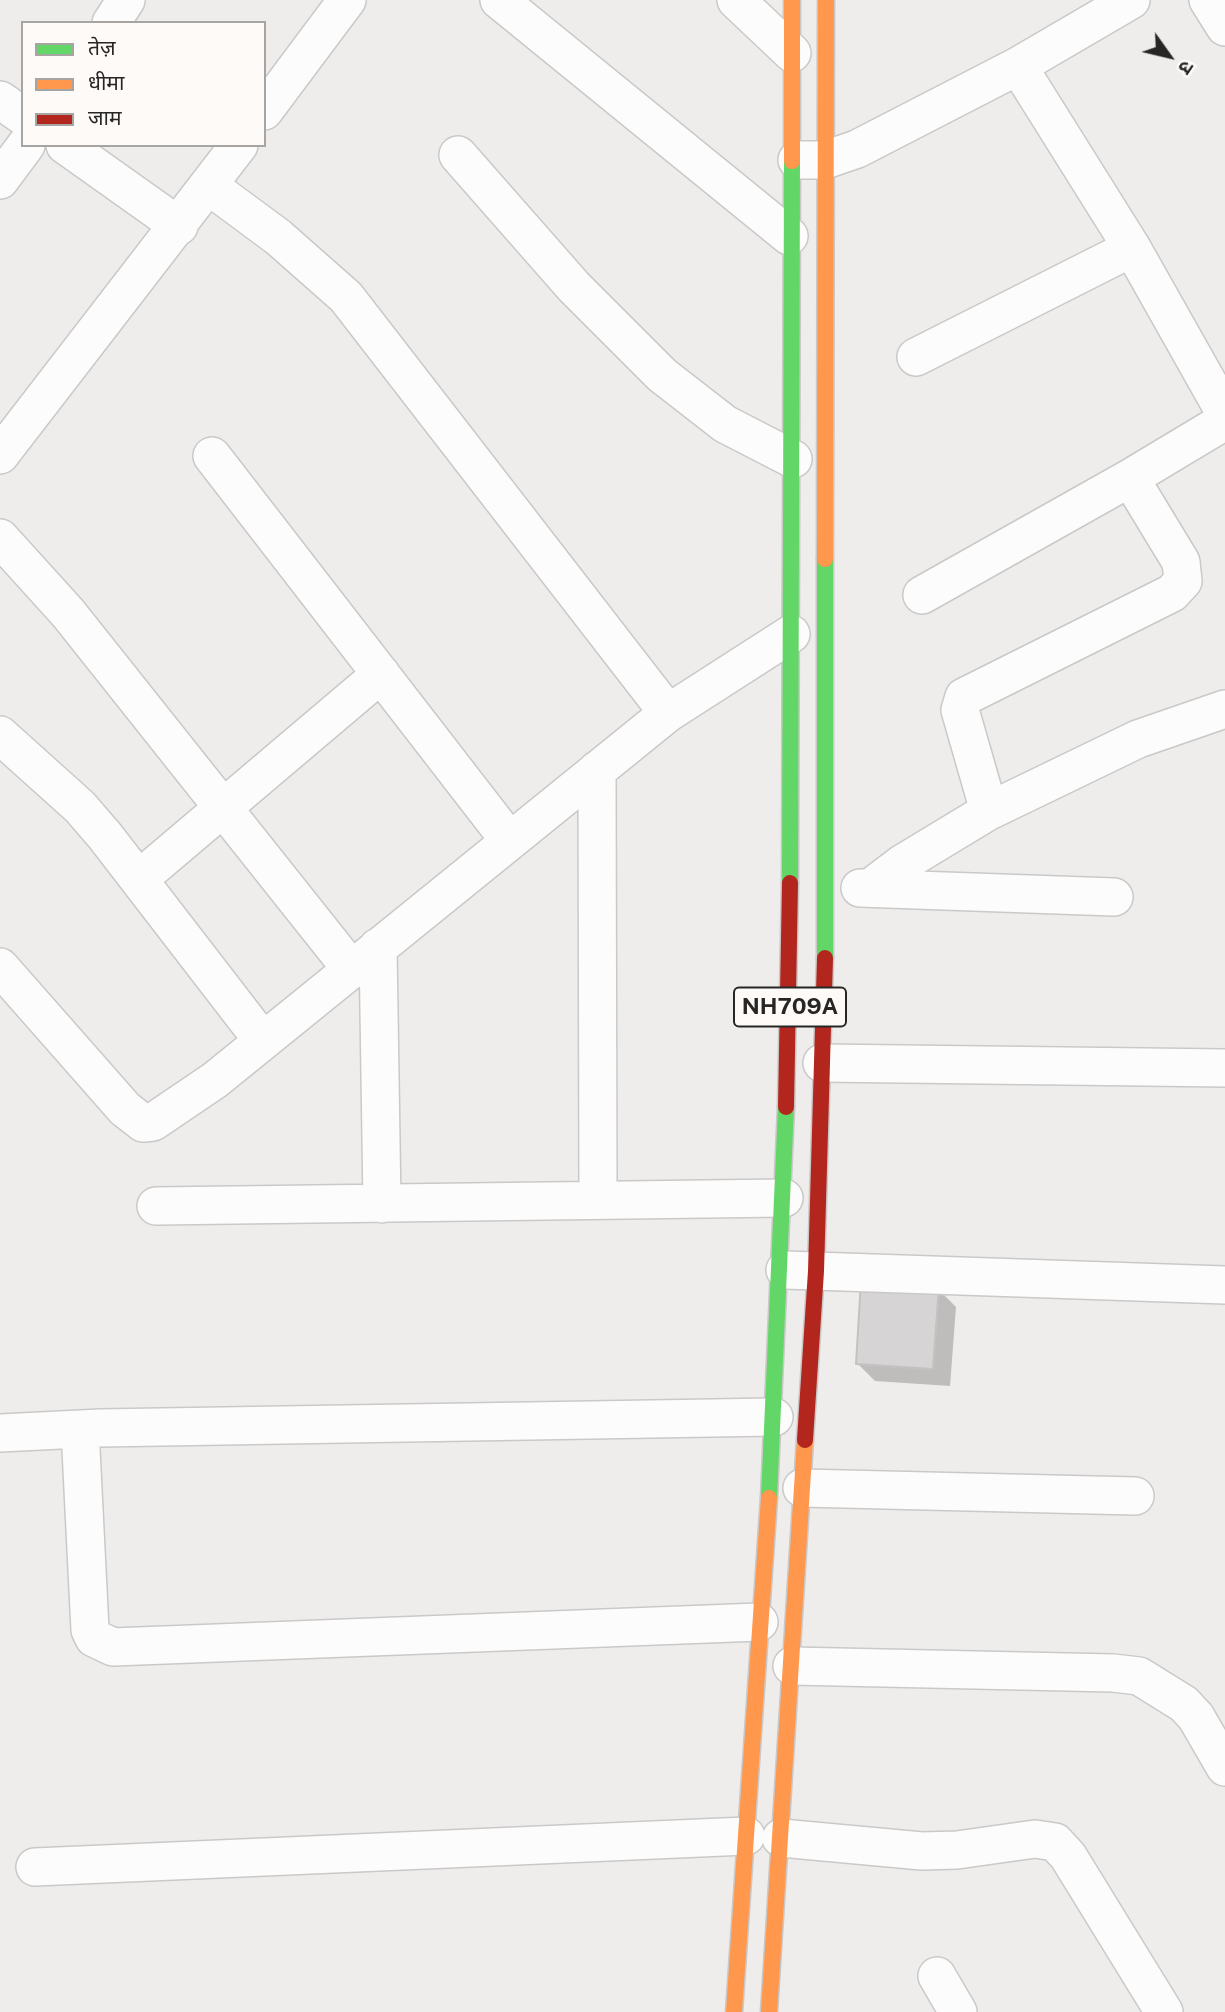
<!DOCTYPE html>
<meta charset="utf-8">
<style>
body{margin:0}
#map{position:relative;width:1225px;height:2012px;overflow:hidden;background:#efedec;font-family:"Public Sans","Noto Sans Devanagari",sans-serif}
canvas{display:block}
.legend{position:absolute;left:21px;top:21px;width:245px;height:126px;box-sizing:border-box;background:#fdfaf8;border:2px solid #a7a5a4;margin:0;padding:9px 12px;list-style:none;font-size:21px;color:#272625}
.legend li{display:flex;align-items:center;gap:14px;height:35px}
.legend b{width:35px;border:2px solid #a7a5a4}
.north{position:absolute;left:1134px;top:21px;width:70px;height:70px;-webkit-text-stroke:5px #fdfaf8;paint-order:stroke;rotate:124deg;font-size:19px;font-weight:700;line-height:28px;text-align:center;color:#272625}
.north::after{content:'';display:block;margin:auto;width:24px;height:32px;background:#272625;clip-path:polygon(50% 0,100% 100%,50% 72%,0 100%)}
</style>
<div id="map">
<canvas width="1225" height="2012"></canvas>
<ul class="legend">
<li><b style="height:9px;background:#63d668"></b>तेज़</li>
<li><b style="height:9px;background:#ff974d"></b>धीमा</li>
<li><b style="height:9px;background:#b3261e"></b>जाम</li>
</ul>
<div class="north">उ</div>
</div>
<script>
const ctx = document.querySelector('canvas').getContext('2d');
ctx.lineJoin = 'round';
function fill(path, color) { ctx.fillStyle = color; ctx.fill(path, 'evenodd'); }
const shape = rows => new Path2D(rows.map(r => 'M' + r).join(''));
function stroke(path, color, width, dash) { ctx.strokeStyle = color; ctx.lineWidth = width; ctx.lineCap = dash ? 'butt' : 'round'; ctx.setLineDash(dash || []); ctx.stroke(path); }
function drawText(font, color, halo, rows, align = 'center') {
  ctx.font = font + ' "Public Sans",sans-serif'; ctx.lineWidth = 6; ctx.setLineDash([]); ctx.textBaseline = 'middle'; ctx.strokeStyle = halo; ctx.fillStyle = color; for (const [text, x, y, turn = 0] of rows) {
    ctx.save(); ctx.translate(x, y); ctx.rotate((+turn || 0) * Math.PI / 180); ctx.textAlign = isNaN(turn) ? turn : align; if (halo) ctx.strokeText(text, 0, 0); ctx.fillText(text, 0, 0); ctx.restore();
  }
}
const shadow = shape([
 [938,1289,956,1307,950,1386,875,1381,857,1363]
]);
const building = shape([
 [861,1281,939,1287,933,1369,856,1364,861,1281]
]);
const street = shape([
 [499,0,789,236],
 [736,0,792,53],
 [1208,0,1225,27],
 [111,23,126,0],
 [1018,66,1132,248,1225,413],
 [0,100,23,116],
 [264,111,347,0],
 [65,145,179,226],
 [458,155,574,287,662,375,725,424,793,459],
 [797,160,825,160,857,149,1018,66,1131,0],
 [0,180,26,145],
 [209,186,278,237,346,297,668,713],
 [916,357,1132,248],
 [0,455,239,145],
 [212,456,509,840],
 [0,538,68,613,352,970],
 [922,595,1130,478,1225,421],
 [0,735,80,807,105,836,263,1041],
 [597,770,598,1198],
 [989,811,960,710,964,697,1172,593,1183,581,1181,562,1130,478],
 [139,879,381,674],
 [860,888,1114,897],
 [870,888,903,863,989,811,1138,739,1225,709],
 [378,947,382,1204],
 [0,967,125,1109,143,1123,153,1122,215,1080,668,713,791,634],
 [822,1063,1225,1068],
 [156,1206,784,1198],
 [785,1270,1225,1285],
 [80,1429,90,1630,94,1638,113,1647,759,1622],
 [0,1433,100,1428,774,1417],
 [802,1488,1135,1496],
 [792,1666,1113,1673,1139,1676,1184,1704,1196,1717,1225,1767],
 [781,1838,922,1851,957,1850,1035,1839,1055,1842,1068,1856,1164,2012],
 [35,1867,746,1836],
 [937,1976,958,2012]
]);
const fast = shape([
 [790,883,792,161],
 [825,958,825,559],
 [769,1498,786,1107]
]);
const slow = shape([
 [792,161,792,0],
 [825,559,826,0],
 [734,2012,769,1498],
 [769,2012,805,1440]
]);
const jam = shape([
 [786,1107,790,883],
 [805,1440,816,1271,825,958]
]);
const shields = [
 [790,1007,112]
];
const shieldNames = [
 ["NH709A",790,1007]
];
fill(shadow, '#0003');
fill(building, '#d6d4d4');
stroke(building, '#c3c2c1', 2);
stroke(street, '#cac9c8', 40);
stroke(fast, '#cac9c8', 19);
stroke(slow, '#cac9c8', 19);
stroke(jam, '#cac9c8', 19);
stroke(street, '#fdfcfc', 37);
stroke(fast, '#63d668', 16);
stroke(slow, '#ff974d', 16);
stroke(jam, '#b3261e', 16);
for (const [x, y, w] of shields) { const box = new Path2D(); box.roundRect(x - w / 2, y - 19.5, w, 39, 5); ctx.fillStyle = '#fdfaf8'; ctx.fill(box); stroke(box, '#272625', 2); }
drawText('bold 23px', '#272625', null, shieldNames);
</script>
